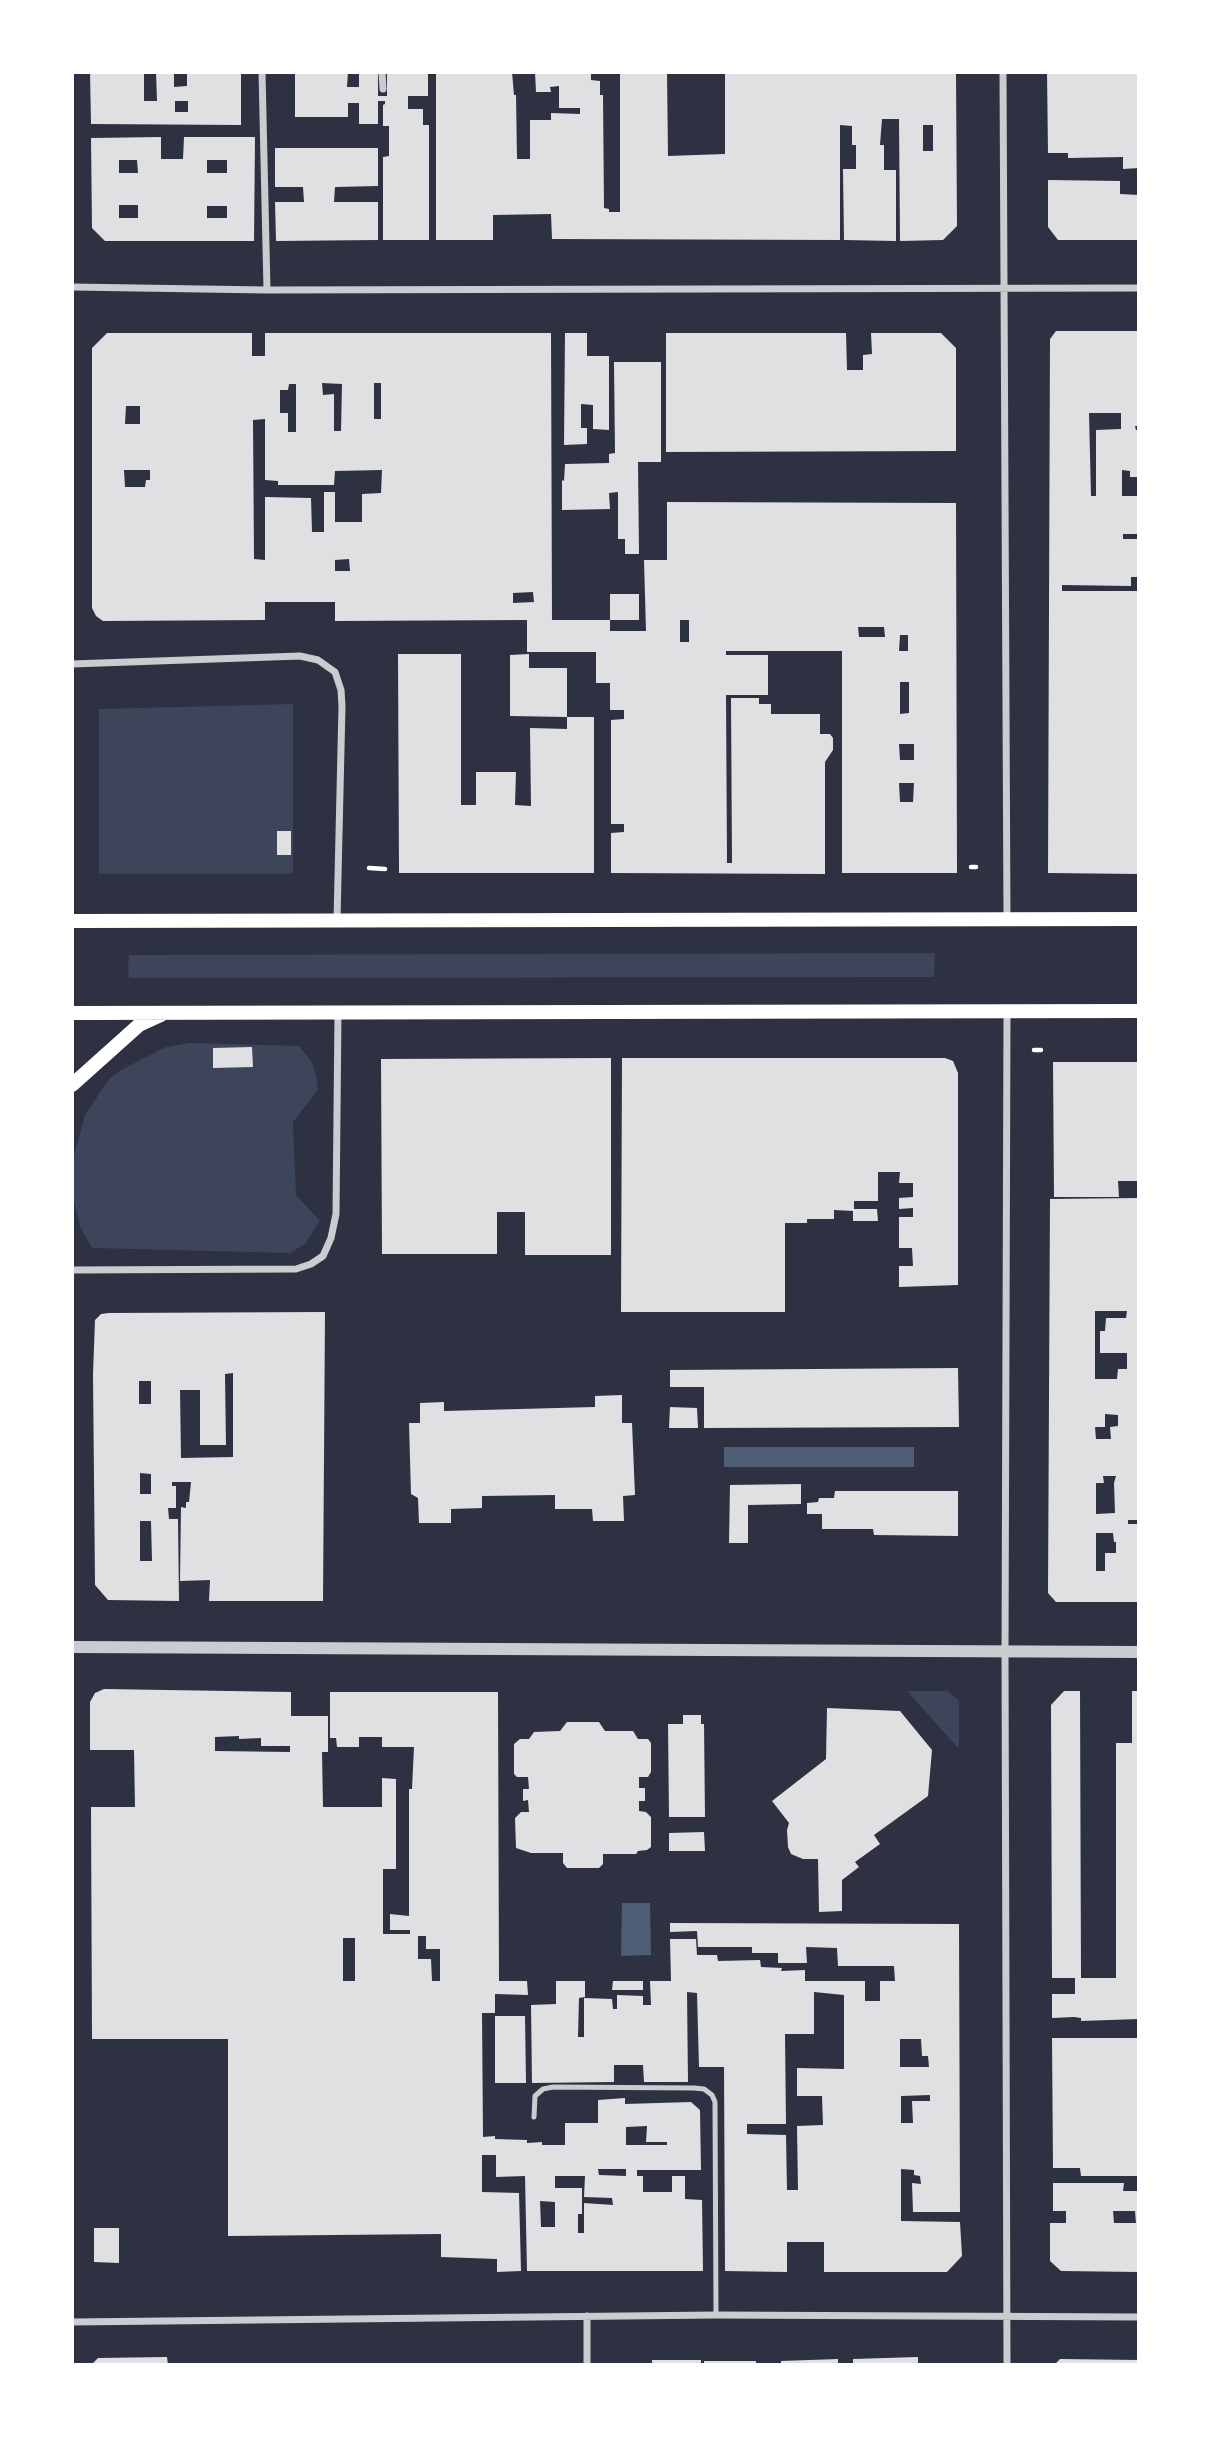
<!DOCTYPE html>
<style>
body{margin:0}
#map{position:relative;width:1211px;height:2437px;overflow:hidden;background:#2d3142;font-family:"Public Sans",sans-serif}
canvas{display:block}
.frame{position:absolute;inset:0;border:74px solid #fff;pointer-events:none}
</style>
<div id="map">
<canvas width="1211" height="2437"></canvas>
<div class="frame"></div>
</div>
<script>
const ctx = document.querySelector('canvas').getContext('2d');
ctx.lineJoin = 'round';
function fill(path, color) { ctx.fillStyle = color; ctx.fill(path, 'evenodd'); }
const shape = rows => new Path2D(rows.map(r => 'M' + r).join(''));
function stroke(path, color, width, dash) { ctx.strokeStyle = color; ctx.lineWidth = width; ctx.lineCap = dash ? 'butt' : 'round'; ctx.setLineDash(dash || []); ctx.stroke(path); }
const green = shape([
 [293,704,293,872,290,874,99,874,99,709],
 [935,953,934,977,129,978,128,967,129,955],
 [190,1043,299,1046,311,1061,316,1075,318,1090,293,1122,296,1195,320,1221,305,1244,290,1253,92,1248,80,1227,74,1201,74,1156,85,1115,109,1079,121,1070,166,1047],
 [907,1691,948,1691,959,1701,959,1749]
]);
const water = shape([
 [724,1447,914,1447,914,1467,724,1467],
 [622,1903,650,1903,651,1955,621,1956]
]);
const building = shape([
 [90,72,144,72,144,101,157,101,156,72,174,72,174,87,187,86,187,72,241,72,241,125,91,124],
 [175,101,188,101,188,112,175,112],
 [295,72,348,72,347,87,359,87,359,72,378,72,378,96,387,96,387,72,428,72,428,96,408,96,408,109,423,109,423,125,429,125,429,240,383,240,383,157,389,156,389,126,383,126,383,105,385,104,385,101,378,101,378,124,359,124,359,103,348,103,348,117,295,117],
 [436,72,512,72,514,95,516,95,517,159,530,159,530,120,551,120,551,113,580,114,580,108,559,108,559,86,550,87,551,92,536,92,535,72,591,72,591,80,600,81,600,95,603,95,604,208,609,209,609,212,620,212,620,72,667,72,668,156,725,154,725,72,956,72,957,226,943,240,900,241,899,119,882,119,880,145,884,145,884,170,896,170,896,241,844,240,843,169,856,169,856,145,852,145,852,126,840,125,840,240,552,239,551,214,493,215,493,240,436,240],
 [923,125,933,125,933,151,923,151],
 [1047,72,1139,72,1139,168,1123,169,1123,157,1068,158,1068,153,1048,153],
 [161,137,161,159,183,159,184,137,255,137,254,241,105,241,92,228,91,138],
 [119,160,137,160,138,173,119,173],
 [207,160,227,160,227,173,207,173],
 [119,205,138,205,138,218,119,218],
 [207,206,227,206,227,218,207,218],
 [275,148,378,148,378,186,335,187,334,202,378,202,378,240,276,241,275,202,304,202,303,187,275,187],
 [1048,180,1120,181,1120,194,1139,195,1139,240,1058,240,1048,227],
 [1056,331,1139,331,1139,426,1135,426,1136,430,1139,430,1139,477,1130,477,1130,471,1122,470,1122,496,1139,496,1139,534,1123,534,1123,539,1139,539,1139,577,1131,577,1131,586,1062,585,1062,591,1139,591,1139,874,1048,873,1050,339],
 [1089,413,1121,413,1121,429,1096,430,1096,496,1091,496],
 [107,333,252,333,252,356,265,356,265,333,551,333,552,620,610,620,610,631,646,631,644,560,667,560,667,502,956,503,957,873,842,873,842,651,726,651,726,655,768,655,768,695,726,695,727,863,732,863,731,698,759,698,759,704,771,704,771,714,820,714,820,734,830,734,833,738,833,750,825,762,825,874,611,873,611,833,624,832,624,824,611,824,611,720,624,719,624,710,610,710,610,683,596,683,596,652,527,652,527,620,335,621,335,602,265,602,265,620,103,621,96,616,92,608,92,348],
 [322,383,342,384,341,431,334,431,334,394,323,395],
 [374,383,381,383,381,419,374,419],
 [289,384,296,384,296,432,288,432,288,413,280,413,280,390,288,390],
 [126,406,140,406,140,424,125,424],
 [265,419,265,480,278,481,278,485,334,485,335,471,382,470,381,493,362,494,362,522,335,522,335,492,324,492,324,532,312,532,311,498,265,497,265,560,254,559,253,420],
 [124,470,150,470,150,480,146,480,145,487,125,487],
 [349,559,350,571,335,571,335,560],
 [533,592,534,602,513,603,513,593],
 [680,620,689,620,689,642,680,642],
 [858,627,884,627,885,637,859,637],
 [900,635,908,635,908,651,899,651],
 [900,682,909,682,909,713,900,714],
 [899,744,914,744,914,760,900,760],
 [899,783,914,783,913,802,900,802],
 [565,333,587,333,587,356,609,356,609,430,593,429,593,405,581,404,581,428,587,428,587,444,564,445],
 [666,333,846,333,847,370,863,370,863,355,872,354,871,333,941,333,956,348,956,451,666,452],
 [614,362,661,362,661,462,638,462,639,554,625,554,625,539,618,539,618,492,609,493,610,509,562,510,562,480,564,481,565,464,609,463,609,454,615,453],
 [610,594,639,594,639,620,610,620],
 [398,654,461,654,461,805,476,805,476,772,516,772,515,805,531,806,530,728,567,729,567,717,594,717,594,873,399,873],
 [529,654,529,668,567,668,567,717,510,716,510,655],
 [277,831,291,831,291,855,277,855],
 [252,1047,253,1067,213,1068,213,1048],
 [611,1058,611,1255,525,1255,525,1212,497,1212,497,1254,382,1254,381,1059],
 [622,1058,945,1058,953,1061,958,1073,958,1285,899,1287,899,1266,913,1266,912,1248,899,1248,899,1217,913,1217,913,1208,899,1209,899,1198,913,1197,913,1183,899,1183,900,1172,878,1172,878,1201,854,1201,854,1209,877,1209,878,1221,853,1221,853,1211,834,1210,834,1219,807,1219,807,1223,785,1223,785,1312,621,1312],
 [1053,1062,1139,1062,1139,1181,1118,1181,1119,1197,1054,1197],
 [1139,1198,1139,1520,1128,1520,1128,1524,1139,1524,1139,1602,1056,1602,1048,1593,1050,1199],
 [1095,1311,1127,1311,1126,1318,1106,1318,1105,1331,1100,1331,1100,1353,1127,1353,1127,1369,1118,1369,1117,1379,1095,1379],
 [1105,1414,1118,1415,1118,1426,1110,1427,1111,1439,1096,1439,1095,1427,1105,1427],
 [1103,1476,1116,1476,1114,1483,1115,1513,1096,1514,1096,1483,1104,1483],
 [1096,1533,1113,1533,1114,1542,1116,1542,1116,1553,1105,1553,1105,1571,1096,1571],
 [325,1312,323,1601,209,1601,210,1580,180,1581,181,1507,186,1508,186,1502,189,1502,191,1482,172,1482,172,1486,176,1486,176,1508,168,1508,169,1519,178,1519,179,1601,108,1600,95,1585,93,1374,95,1320,101,1314,109,1313],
 [233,1373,233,1457,181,1458,180,1390,200,1390,200,1445,226,1445,225,1374],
 [139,1381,151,1381,151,1404,139,1404],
 [140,1473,151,1474,151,1494,140,1494],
 [140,1521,151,1521,152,1561,140,1561],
 [958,1368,959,1427,704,1428,704,1387,670,1387,670,1370],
 [622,1395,622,1423,632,1423,635,1495,623,1496,624,1521,593,1521,592,1509,555,1509,555,1495,482,1496,482,1508,451,1509,451,1523,419,1523,418,1498,411,1494,409,1423,420,1423,420,1403,444,1402,444,1411,595,1407,595,1396],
 [670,1407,697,1408,698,1428,669,1428],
 [801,1484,801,1504,748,1505,748,1543,729,1543,730,1485],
 [835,1491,958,1491,958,1536,874,1535,873,1529,822,1529,822,1514,807,1514,807,1503,818,1502,819,1498,834,1498],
 [104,1689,291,1692,291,1716,328,1716,328,1752,322,1752,323,1807,382,1807,382,1778,396,1779,396,1869,383,1869,383,1934,410,1934,410,1930,390,1930,390,1914,409,1916,409,1789,412,1789,414,1747,382,1747,382,1737,359,1737,359,1747,337,1747,336,1738,330,1738,330,1692,498,1692,499,1981,527,1981,528,1995,495,1994,495,2013,482,2013,483,2137,495,2136,495,2139,527,2140,527,2143,542,2142,542,2145,565,2145,565,2123,598,2123,598,2100,625,2098,625,2104,691,2102,700,2110,701,2170,637,2170,637,2176,643,2176,643,2192,672,2192,672,2176,685,2176,685,2199,702,2200,703,2271,527,2271,525,2176,496,2177,496,2155,482,2155,482,2192,519,2193,521,2271,497,2272,497,2259,441,2257,441,2234,228,2236,228,2039,92,2039,91,1807,135,1807,134,1750,90,1750,90,1702,95,1693],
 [239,1736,239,1739,261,1738,261,1746,290,1746,290,1752,215,1751,215,1737],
 [418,1936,426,1936,426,1949,440,1949,440,1981,432,1981,431,1959,418,1959],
 [343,1938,355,1938,355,1981,343,1981],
 [647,2126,646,2142,667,2142,667,2145,626,2145,626,2127],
 [598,2169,626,2169,626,2176,599,2175],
 [555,2176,585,2176,584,2197,612,2198,613,2205,584,2203,584,2233,578,2233,578,2214,582,2214,582,2188,555,2188],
 [540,2201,555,2202,555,2227,541,2227],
 [1064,1691,1080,1691,1081,1978,1116,1978,1116,1743,1132,1743,1132,1691,1139,1691,1139,2019,1081,2021,1081,2018,1074,2017,1052,2018,1052,1994,1075,1994,1075,1978,1052,1978,1051,1705],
 [827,1708,900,1711,932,1750,928,1796,874,1835,880,1844,855,1862,859,1867,842,1880,842,1911,819,1912,818,1859,803,1859,791,1854,788,1847,787,1830,789,1823,772,1801,826,1759],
 [683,1715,701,1715,701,1724,704,1724,705,1817,669,1817,668,1724,683,1724],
 [567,1722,599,1722,605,1731,633,1731,638,1739,648,1739,651,1743,651,1772,648,1777,639,1777,639,1788,645,1788,645,1801,639,1801,639,1811,646,1812,651,1817,651,1847,647,1850,638,1851,636,1854,603,1854,603,1864,599,1868,567,1868,563,1863,563,1853,531,1853,516,1848,515,1818,521,1812,529,1812,528,1800,523,1801,523,1789,529,1789,528,1777,517,1777,514,1774,514,1744,520,1739,529,1739,534,1732,560,1731],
 [704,1832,705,1851,669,1851,669,1833],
 [670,1923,959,1924,960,2212,913,2212,912,2183,921,2184,920,2176,914,2175,914,2170,901,2169,901,2221,960,2222,962,2256,947,2272,824,2272,824,2242,787,2242,787,2272,725,2271,724,2067,699,2067,697,1993,687,1992,688,2082,644,2082,643,2065,614,2065,614,2082,532,2083,531,2005,556,2004,556,1981,585,1981,585,1997,579,1998,578,2037,584,2037,584,1998,612,1999,613,2009,617,2009,617,1995,643,1996,643,2005,651,2005,650,1981,671,1981,670,1939,696,1939,697,1955,717,1955,718,1961,760,1960,761,1967,782,1968,781,1971,805,1970,805,1981,865,1981,865,2001,880,2001,880,1981,895,1981,894,1966,838,1966,837,1948,806,1947,807,1963,778,1963,778,1953,752,1953,752,1947,698,1947,697,1931,670,1932],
 [814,1992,844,1995,844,2069,797,2068,797,2096,822,2096,823,2125,797,2126,798,2190,787,2190,786,2135,747,2134,747,2124,786,2124,785,2034,814,2034],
 [900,2039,921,2039,922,2056,928,2056,929,2067,900,2067],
 [930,2095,930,2101,912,2101,913,2123,901,2123,901,2096],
 [613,1981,643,1981,643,1990,612,1990],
 [495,2016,525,2016,526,2083,495,2083],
 [1052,2038,1139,2038,1139,2176,1081,2176,1080,2168,1053,2168],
 [1053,2183,1124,2183,1123,2191,1139,2191,1139,2272,1061,2271,1050,2261,1050,2223,1066,2223,1066,2211,1053,2211],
 [1113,2211,1135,2211,1136,2223,1114,2223],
 [94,2228,119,2228,119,2263,94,2262],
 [167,2357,168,2365,91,2365,98,2358],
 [918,2357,918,2365,853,2365,853,2359],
 [838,2359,838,2365,781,2365,781,2361],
 [1060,2359,1139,2360,1139,2365,1054,2365],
 [652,2360,701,2360,701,2365,652,2365],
 [704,2361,756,2361,756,2365,704,2365]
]);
const path = shape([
 [971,867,976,867],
 [369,868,385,869],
 [1034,1050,1041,1050]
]);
const service = shape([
 [534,2117,535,2096,543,2089,553,2087,694,2088,704,2089,712,2095,715,2102,716,2315]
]);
const minor = shape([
 [262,72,267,290],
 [382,72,383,89],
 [1003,72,1007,919],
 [72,287,267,290,1139,288],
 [72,664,300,656,318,660,335,672,341,690,342,706,337,920],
 [1007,1012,1005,1652,1007,2365],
 [72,1270,296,1269,311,1264,323,1256,331,1238,336,1214,338,1013],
 [72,2322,716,2315,1139,2317],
 [587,2365,587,2316]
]);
const tertiary = shape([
 [72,1647,1139,1652]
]);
const secondary = shape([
 [72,921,1139,919],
 [72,1013,1139,1011],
 [72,1085,139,1025,161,1015]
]);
fill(green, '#3c4559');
fill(water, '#4f5d75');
fill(building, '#e0e0e3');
stroke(path, '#fff', 4.5);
stroke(service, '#caccd0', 5);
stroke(minor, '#caccd0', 7);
stroke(tertiary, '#caccd0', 12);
stroke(secondary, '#fff', 14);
</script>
